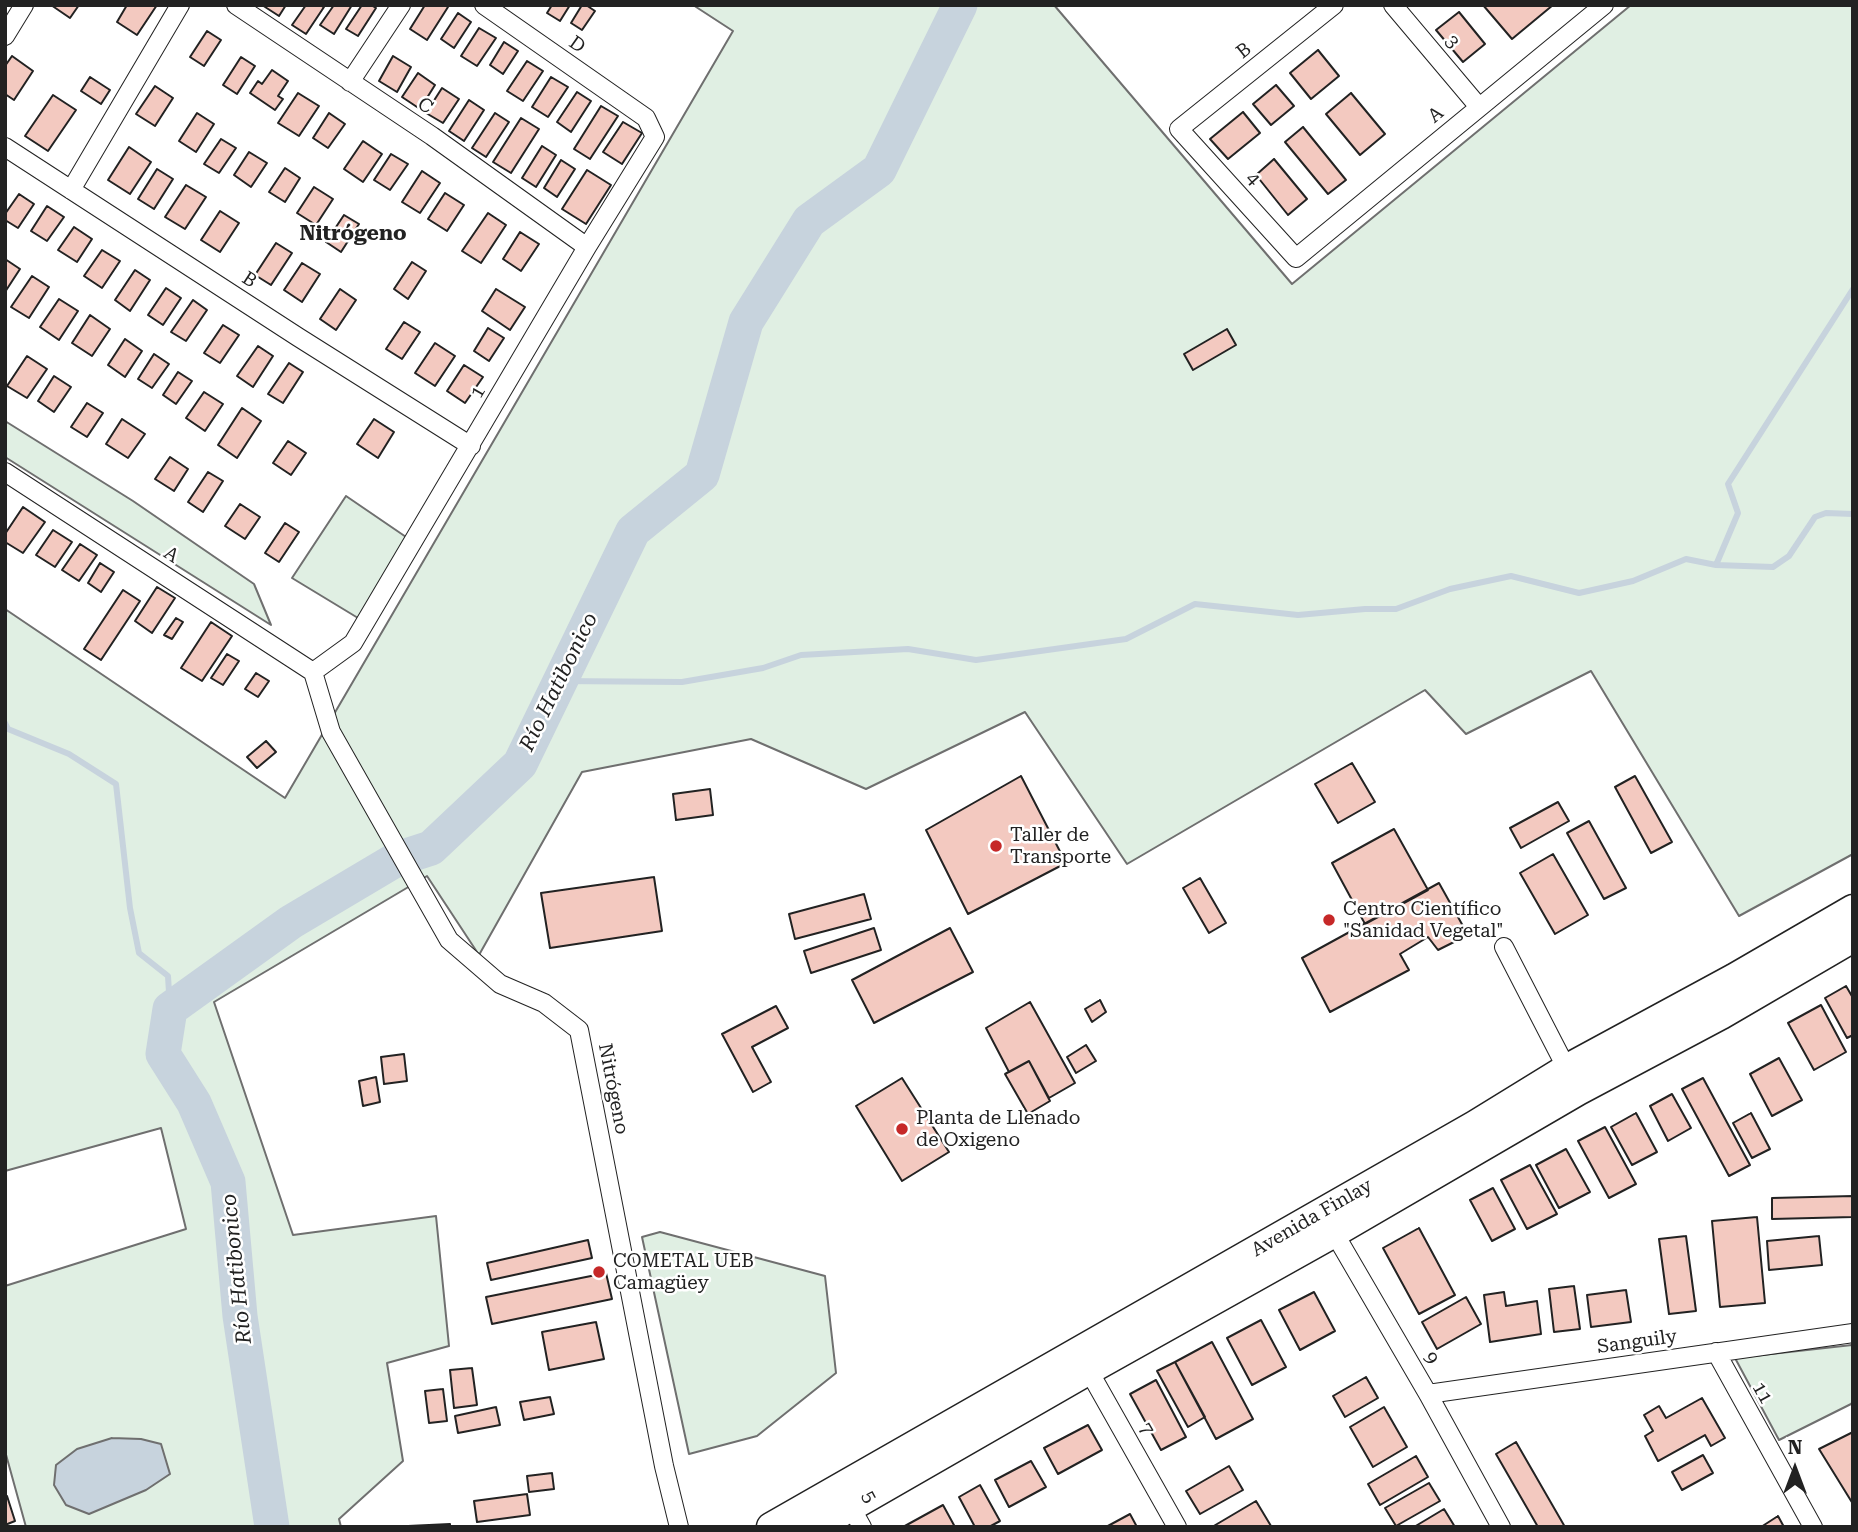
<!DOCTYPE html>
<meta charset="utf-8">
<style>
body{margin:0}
#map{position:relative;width:1858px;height:1532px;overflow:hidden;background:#fff;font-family:"Roboto Serif",serif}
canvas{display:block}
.frame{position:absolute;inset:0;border:7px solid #222;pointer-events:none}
.north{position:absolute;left:1760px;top:1434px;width:70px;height:70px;-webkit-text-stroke:5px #fff;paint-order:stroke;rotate:0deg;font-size:19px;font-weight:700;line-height:28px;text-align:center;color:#222}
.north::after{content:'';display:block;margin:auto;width:24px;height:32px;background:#222;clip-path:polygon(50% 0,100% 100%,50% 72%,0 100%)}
</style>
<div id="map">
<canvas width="1858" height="1532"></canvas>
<div class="frame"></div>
<div class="north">N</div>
</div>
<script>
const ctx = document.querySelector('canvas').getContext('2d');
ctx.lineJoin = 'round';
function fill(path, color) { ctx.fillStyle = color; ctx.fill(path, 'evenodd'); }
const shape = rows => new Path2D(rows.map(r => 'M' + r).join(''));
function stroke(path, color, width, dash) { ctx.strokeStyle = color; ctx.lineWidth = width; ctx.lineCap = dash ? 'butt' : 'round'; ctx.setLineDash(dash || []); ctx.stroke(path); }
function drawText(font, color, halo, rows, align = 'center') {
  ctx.font = font + ' "Roboto Serif",serif'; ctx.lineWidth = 5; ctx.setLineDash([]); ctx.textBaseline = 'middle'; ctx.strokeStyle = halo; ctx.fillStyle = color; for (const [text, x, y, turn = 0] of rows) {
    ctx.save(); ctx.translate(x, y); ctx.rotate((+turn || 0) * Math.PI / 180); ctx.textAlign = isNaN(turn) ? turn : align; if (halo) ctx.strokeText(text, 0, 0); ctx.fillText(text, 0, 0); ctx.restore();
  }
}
const green = shape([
 [693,5,1054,5,1292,284,1631,5,1853,5,1853,854,1739,916,1591,671,1466,734,1425,690,1127,864,1025,712,866,789,751,739,582,772,479,955,427,876,214,1002,293,1235,436,1216,449,1346,387,1363,403,1461,339,1519,341,1527,26,1527,5,1451,5,1286,186,1229,161,1128,5,1171,5,609,285,798,733,31,693,5],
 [5,421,133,501,254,584,271,625,5,457,5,421],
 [346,496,409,539,358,618,292,578,346,496],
 [660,1232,825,1276,836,1373,757,1436,689,1454,642,1237,660,1232],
 [1852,1345,1853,1401,1851,1404,1779,1440,1735,1358,1852,1345]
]);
const water = shape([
 [112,1438,141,1439,161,1444,170,1474,146,1490,89,1514,66,1505,54,1485,56,1465,77,1449,112,1438]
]);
const stream = shape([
 [1716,565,1738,513,1728,484,1853,289],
 [559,681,682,682,763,668,801,655,908,649,976,660,1126,639,1195,604,1298,615,1365,609,1396,609,1450,589,1511,576,1579,593,1633,581,1686,559,1716,565,1773,567,1789,556,1815,517,1826,513,1853,514],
 [5,723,8,729,69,754,116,784,130,908,139,953,168,976,170,1009]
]);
const river = shape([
 [272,1527,240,1316,228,1182,194,1103,163,1054,170,1009,291,922,397,859,431,848,520,764,633,531,702,475,746,322,809,221,879,170,960,5]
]);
const building = shape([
 [51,5,79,5,70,18,51,5],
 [127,5,157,5,137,35,117,22,127,5],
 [262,5,286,5,279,16,262,5],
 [306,5,320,5,324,7,306,34,292,25,306,5],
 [334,5,352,5,334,34,320,25,334,5],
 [362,5,371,5,376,8,358,36,346,29,362,5],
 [425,5,445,5,448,7,427,40,410,29,425,5],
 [552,5,570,5,560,21,547,13,552,5],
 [582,5,586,5,595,11,582,30,571,23,582,5],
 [1483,5,1553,5,1512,39,1483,5],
 [1459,12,1485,44,1463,62,1436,30,1459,12],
 [458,13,471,22,454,48,441,39,458,13],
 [479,28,496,38,477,66,461,56,479,28],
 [207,31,221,40,204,66,190,57,207,31],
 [504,42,518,51,503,74,490,65,504,42],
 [1318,50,1339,76,1311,99,1290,73,1318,50],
 [12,56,33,71,14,100,5,94,5,66,12,56],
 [393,56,411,67,397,92,379,81,393,56],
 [241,57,255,66,237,94,223,85,241,57],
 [527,61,543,71,523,101,507,91,527,61],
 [272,70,288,81,278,96,283,99,275,110,250,93,258,81,262,84,272,70],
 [418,73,435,85,420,109,402,97,418,73],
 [90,77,110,90,101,104,81,91,90,77],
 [551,77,568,87,548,117,532,107,551,77],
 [1276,85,1294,106,1271,125,1253,104,1276,85],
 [155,86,173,98,155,126,136,114,155,86],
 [442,88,459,99,443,123,426,113,442,88],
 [577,92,591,101,571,132,557,122,577,92],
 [298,93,319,106,299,136,278,123,298,93],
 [1351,93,1385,134,1360,155,1326,114,1351,93],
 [53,95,76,110,48,151,25,136,53,95],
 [469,100,484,110,464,141,449,131,469,100],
 [601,106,618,116,590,159,574,149,601,106],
 [1243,112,1260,133,1228,159,1210,139,1243,112],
 [197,113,214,124,196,152,179,141,197,113],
 [329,113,345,124,328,148,313,138,329,113],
 [495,113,509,122,486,157,472,148,495,113],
 [521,118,539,129,511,173,493,162,521,118],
 [623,122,642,133,622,164,603,152,623,122],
 [1303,127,1346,180,1328,194,1285,142,1303,127],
 [221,139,236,148,219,173,204,164,221,139],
 [363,141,382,154,363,182,344,169,363,141],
 [542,146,556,155,536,187,522,178,542,146],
 [129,147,151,162,130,194,108,180,129,147],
 [249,152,267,163,251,187,234,175,249,152],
 [391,154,408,164,390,190,374,180,391,154],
 [1274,159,1307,199,1288,215,1256,175,1274,159],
 [561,160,575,169,557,197,544,188,561,160],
 [285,168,300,178,285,202,269,192,285,168],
 [157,169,173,179,154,209,138,199,157,169],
 [587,170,611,185,586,224,562,209,587,170],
 [422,171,440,183,420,213,402,202,422,171],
 [186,185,206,197,185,229,165,217,186,185],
 [314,187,333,199,316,225,297,213,314,187],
 [445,193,464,205,447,231,428,219,445,193],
 [19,194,34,204,18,228,5,220,5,214,19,194],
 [47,206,64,217,47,241,31,231,47,206],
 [220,211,239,223,220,252,201,240,220,211],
 [488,213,506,225,481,263,462,251,488,213],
 [344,215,359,224,341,252,326,242,344,215],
 [74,227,92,239,77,262,58,250,74,227],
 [520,232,539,244,521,271,503,259,520,232],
 [276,243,292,253,271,285,255,275,276,243],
 [102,250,120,261,102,288,84,276,102,250],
 [5,259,20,269,5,292,5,259],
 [412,262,426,271,408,299,394,289,412,262],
 [302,263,320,274,302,302,284,290,302,263],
 [135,270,150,280,130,311,115,300,135,270],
 [32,276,49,287,29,318,11,307,32,276],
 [166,288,181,298,163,325,148,315,166,288],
 [340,289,356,300,336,330,320,319,340,289],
 [496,289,525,307,510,330,482,311,496,289],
 [59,299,78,311,59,340,40,327,59,299],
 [193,300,207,310,186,341,171,332,193,300],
 [90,315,110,329,92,356,72,343,90,315],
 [404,322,420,332,402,359,386,349,404,322],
 [223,325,239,335,220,363,204,353,223,325],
 [488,328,504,338,489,361,474,351,488,328],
 [1227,329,1236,345,1193,370,1184,354,1227,329],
 [125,339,142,351,125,377,108,365,125,339],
 [435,343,455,356,435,386,415,373,435,343],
 [258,346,273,356,253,387,237,376,258,346],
 [154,354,169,364,152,388,138,379,154,354],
 [27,356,47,369,27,398,7,386,27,356],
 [289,363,303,372,283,403,268,394,289,363],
 [464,365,483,377,465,403,447,391,464,365],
 [178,372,192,381,176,404,163,395,178,372],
 [54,376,71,387,54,412,38,401,54,376],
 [204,392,223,404,205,431,186,418,204,392],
 [87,403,103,413,87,437,71,427,87,403],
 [242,408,261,421,237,458,218,445,242,408],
 [122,419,145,434,128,458,106,444,122,419],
 [374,419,394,432,378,458,357,444,374,419],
 [288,441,306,453,291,475,273,463,288,441],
 [170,457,188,469,174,491,155,479,170,457],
 [208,472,223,481,203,512,188,502,208,472],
 [240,504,260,517,245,539,225,526,240,504],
 [23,507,45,522,23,553,5,542,5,534,23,507],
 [285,523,299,532,279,562,265,553,285,523],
 [53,530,72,542,55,567,36,555,53,530],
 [80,544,97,555,79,581,62,570,80,544],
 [100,563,114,572,101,592,88,583,100,563],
 [157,587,175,598,152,633,135,621,157,587],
 [123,590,140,601,101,660,84,649,123,590],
 [176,618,183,622,172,639,164,635,176,618],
 [211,622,232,636,202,681,181,668,211,622],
 [227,654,239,661,223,685,211,678,227,654],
 [256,673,269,681,258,697,245,689,256,673],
 [266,741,276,752,257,768,247,757,266,741],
 [1352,763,1375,802,1338,823,1315,784,1352,763],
 [1021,776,1066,863,968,914,926,830,1021,776],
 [1635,776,1672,842,1651,853,1615,787,1635,776],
 [710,789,713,815,676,820,673,794,710,789],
 [1558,802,1569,821,1521,848,1510,828,1558,802],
 [1589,821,1626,888,1604,899,1567,833,1589,821],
 [1394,829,1428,890,1365,924,1332,863,1394,829],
 [1553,854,1588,915,1555,934,1520,873,1553,854],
 [654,877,662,931,550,948,541,893,654,877],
 [1200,878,1226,923,1209,933,1183,888,1200,878],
 [1439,883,1468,935,1438,950,1428,937,1400,954,1409,970,1330,1012,1302,958,1439,883],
 [864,894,871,919,795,939,789,914,864,894],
 [874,928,881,950,811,973,804,951,874,928],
 [950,928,973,972,874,1023,852,980,950,928],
 [1846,986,1853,998,1853,1035,1847,1038,1825,998,1846,986],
 [1100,1000,1106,1012,1092,1022,1085,1009,1100,1000],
 [1030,1002,1075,1083,1049,1098,1029,1061,1009,1072,986,1028,1030,1002],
 [1821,1005,1846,1052,1814,1070,1788,1023,1821,1005],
 [776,1006,788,1028,752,1047,771,1082,753,1092,722,1034,776,1006],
 [1086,1045,1096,1061,1076,1073,1067,1057,1086,1045],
 [404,1054,407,1081,384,1084,381,1057,404,1054],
 [1779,1058,1802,1100,1772,1116,1750,1074,1779,1058],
 [1029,1061,1050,1101,1028,1114,1005,1074,1029,1061],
 [376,1077,380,1102,363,1106,359,1081,376,1077],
 [902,1078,949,1152,902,1181,856,1106,902,1078],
 [1703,1078,1750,1165,1729,1176,1682,1089,1703,1078],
 [1672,1094,1691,1128,1668,1141,1650,1106,1672,1094],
 [1636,1113,1657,1152,1632,1165,1611,1127,1636,1113],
 [1751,1113,1770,1149,1752,1158,1733,1123,1751,1113],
 [1605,1127,1636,1184,1609,1198,1578,1141,1605,1127],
 [1566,1149,1590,1192,1559,1208,1536,1165,1566,1149],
 [1530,1165,1557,1214,1527,1229,1501,1180,1530,1165],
 [1493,1188,1515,1229,1492,1241,1470,1200,1493,1188],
 [1853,1196,1853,1217,1772,1219,1772,1198,1853,1196],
 [1757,1217,1765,1303,1720,1307,1712,1221,1757,1217],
 [1419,1228,1455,1295,1419,1314,1383,1248,1419,1228],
 [1686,1236,1696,1311,1669,1314,1659,1239,1686,1236],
 [1819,1236,1822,1265,1769,1270,1767,1241,1819,1236],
 [588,1240,592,1258,491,1280,487,1263,588,1240],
 [606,1273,612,1299,492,1324,486,1297,606,1273],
 [1574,1286,1580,1329,1554,1332,1549,1289,1574,1286],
 [1626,1290,1631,1322,1591,1327,1587,1295,1626,1290],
 [1314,1292,1335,1331,1300,1350,1279,1310,1314,1292],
 [1504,1292,1506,1306,1537,1301,1541,1334,1490,1342,1484,1295,1504,1292],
 [1466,1297,1481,1324,1437,1349,1422,1322,1466,1297],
 [1261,1320,1286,1367,1252,1385,1227,1338,1261,1320],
 [596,1322,604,1359,549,1370,542,1332,596,1322],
 [1212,1342,1253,1419,1216,1439,1175,1362,1212,1342],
 [1175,1362,1205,1417,1188,1427,1157,1371,1175,1362],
 [472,1368,477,1405,454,1408,450,1370,472,1368],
 [1366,1377,1378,1398,1345,1417,1333,1396,1366,1377],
 [1156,1380,1186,1437,1161,1450,1130,1394,1156,1380],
 [443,1389,447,1421,429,1423,425,1391,443,1389],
 [550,1397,554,1414,524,1420,520,1402,550,1397],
 [1702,1398,1725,1438,1711,1446,1705,1435,1658,1461,1645,1436,1653,1431,1644,1415,1659,1406,1666,1418,1702,1398],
 [496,1407,500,1425,458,1433,455,1416,496,1407],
 [1384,1407,1407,1447,1373,1467,1350,1427,1384,1407],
 [1088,1425,1102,1450,1058,1474,1044,1448,1088,1425],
 [1853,1432,1853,1504,1819,1449,1853,1432],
 [1516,1442,1565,1527,1538,1527,1496,1454,1516,1442],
 [1703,1455,1713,1473,1682,1490,1672,1472,1703,1455],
 [1416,1456,1428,1477,1380,1505,1368,1484,1416,1456],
 [1031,1461,1046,1487,1009,1507,995,1480,1031,1461],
 [1229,1466,1243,1490,1200,1514,1186,1491,1229,1466],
 [552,1473,554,1489,529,1492,527,1476,552,1473],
 [1429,1483,1440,1501,1396,1526,1385,1508,1429,1483],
 [980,1485,1000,1521,989,1527,975,1527,959,1497,980,1485],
 [527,1494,530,1515,477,1522,474,1501,527,1494],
 [7,1496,15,1521,5,1525,5,1497,7,1496],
 [1256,1501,1271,1526,1212,1527,1256,1501],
 [943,1505,955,1527,903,1527,943,1505],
 [1444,1509,1455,1527,1414,1527,1444,1509],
 [1130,1514,1137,1527,1106,1527,1130,1514],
 [1778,1516,1784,1527,1761,1527,1778,1516],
 [450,1524,450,1527,408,1527,408,1526,450,1524]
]);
const minor = shape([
 [236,5,432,136,587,247],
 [1334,5,1179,129,1296,258,1604,5],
 [1393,5,1479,107],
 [5,36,24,5],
 [350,82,401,5],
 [5,147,298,337,471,446],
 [71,190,180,5],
 [5,472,313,672],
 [313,672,331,732,449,940,500,984,544,1003,579,1030,664,1466,679,1527],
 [313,672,353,643,587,247,655,137,646,118,484,5],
 [1504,947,1570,1075],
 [1329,1224,1428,1394,1501,1527],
 [1716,1352,1813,1527],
 [1085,1364,1177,1527],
 [1428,1394,1853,1333],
 [847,1500,862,1527]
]);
const primary = shape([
 [771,1527,1475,1125,1566,1069,1734,978,1853,909],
 [816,1527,1089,1370,1334,1233,1578,1091,1721,1015,1853,938]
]);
const markers = [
 [996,846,7,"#c62828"],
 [1329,920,7,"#c62828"],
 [902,1129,7,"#c62828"],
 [599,1272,7,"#c62828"]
];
const streetNames = [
 ["3",1452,42,49],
 ["D",577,45,35],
 ["B",1244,51,-38],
 ["C",425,106,34],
 ["A",1436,115,-40],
 ["4",1253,179,48],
 ["B",249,280,33],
 ["1",478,392,-60],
 ["A",171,555,33],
 ["Nitrógeno",613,1089,79],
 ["Avenida Finlay",1312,1218,-30],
 ["Sanguily",1637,1342,-8],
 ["9",1431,1358,60],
 ["11",1762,1393,61],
 ["7",1146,1429,60],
 ["5",869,1497,62]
];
const poiNames = [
 ["Taller de",1010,835],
 ["Transporte",1010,857],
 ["Centro Científico",1343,909],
 ["\"Sanidad Vegetal\"",1343,931],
 ["Planta de Llenado",916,1118],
 ["de Oxigeno",916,1140],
 ["COMETAL UEB",613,1261],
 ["Camagüey",613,1283]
];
const neighbourhoodNames = [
 ["Nitrógeno",353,234]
];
const waterNames = [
 ["Río Hatibonico",559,682,-64],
 ["Río Hatibonico",237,1269,-96]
];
fill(green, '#e0efe3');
stroke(green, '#6f6f6f', 2);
fill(water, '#c7d3dd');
stroke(water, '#6f6f6f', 2);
stroke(stream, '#c7d3dd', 6);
stroke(river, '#c7d3dd', 35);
fill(building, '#f3c9c0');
stroke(building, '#222', 2);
stroke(minor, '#222', 20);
stroke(primary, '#222', 31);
stroke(minor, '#fff', 18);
stroke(primary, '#fff', 28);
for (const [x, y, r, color] of markers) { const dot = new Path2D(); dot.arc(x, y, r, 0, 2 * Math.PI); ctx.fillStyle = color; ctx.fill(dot); stroke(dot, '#fff', 2.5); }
drawText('19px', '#222', '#fff', streetNames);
drawText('19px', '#222', '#fff', poiNames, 'left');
drawText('bold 21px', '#222', '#fff', neighbourhoodNames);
drawText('italic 21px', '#222', '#fff', waterNames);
</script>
